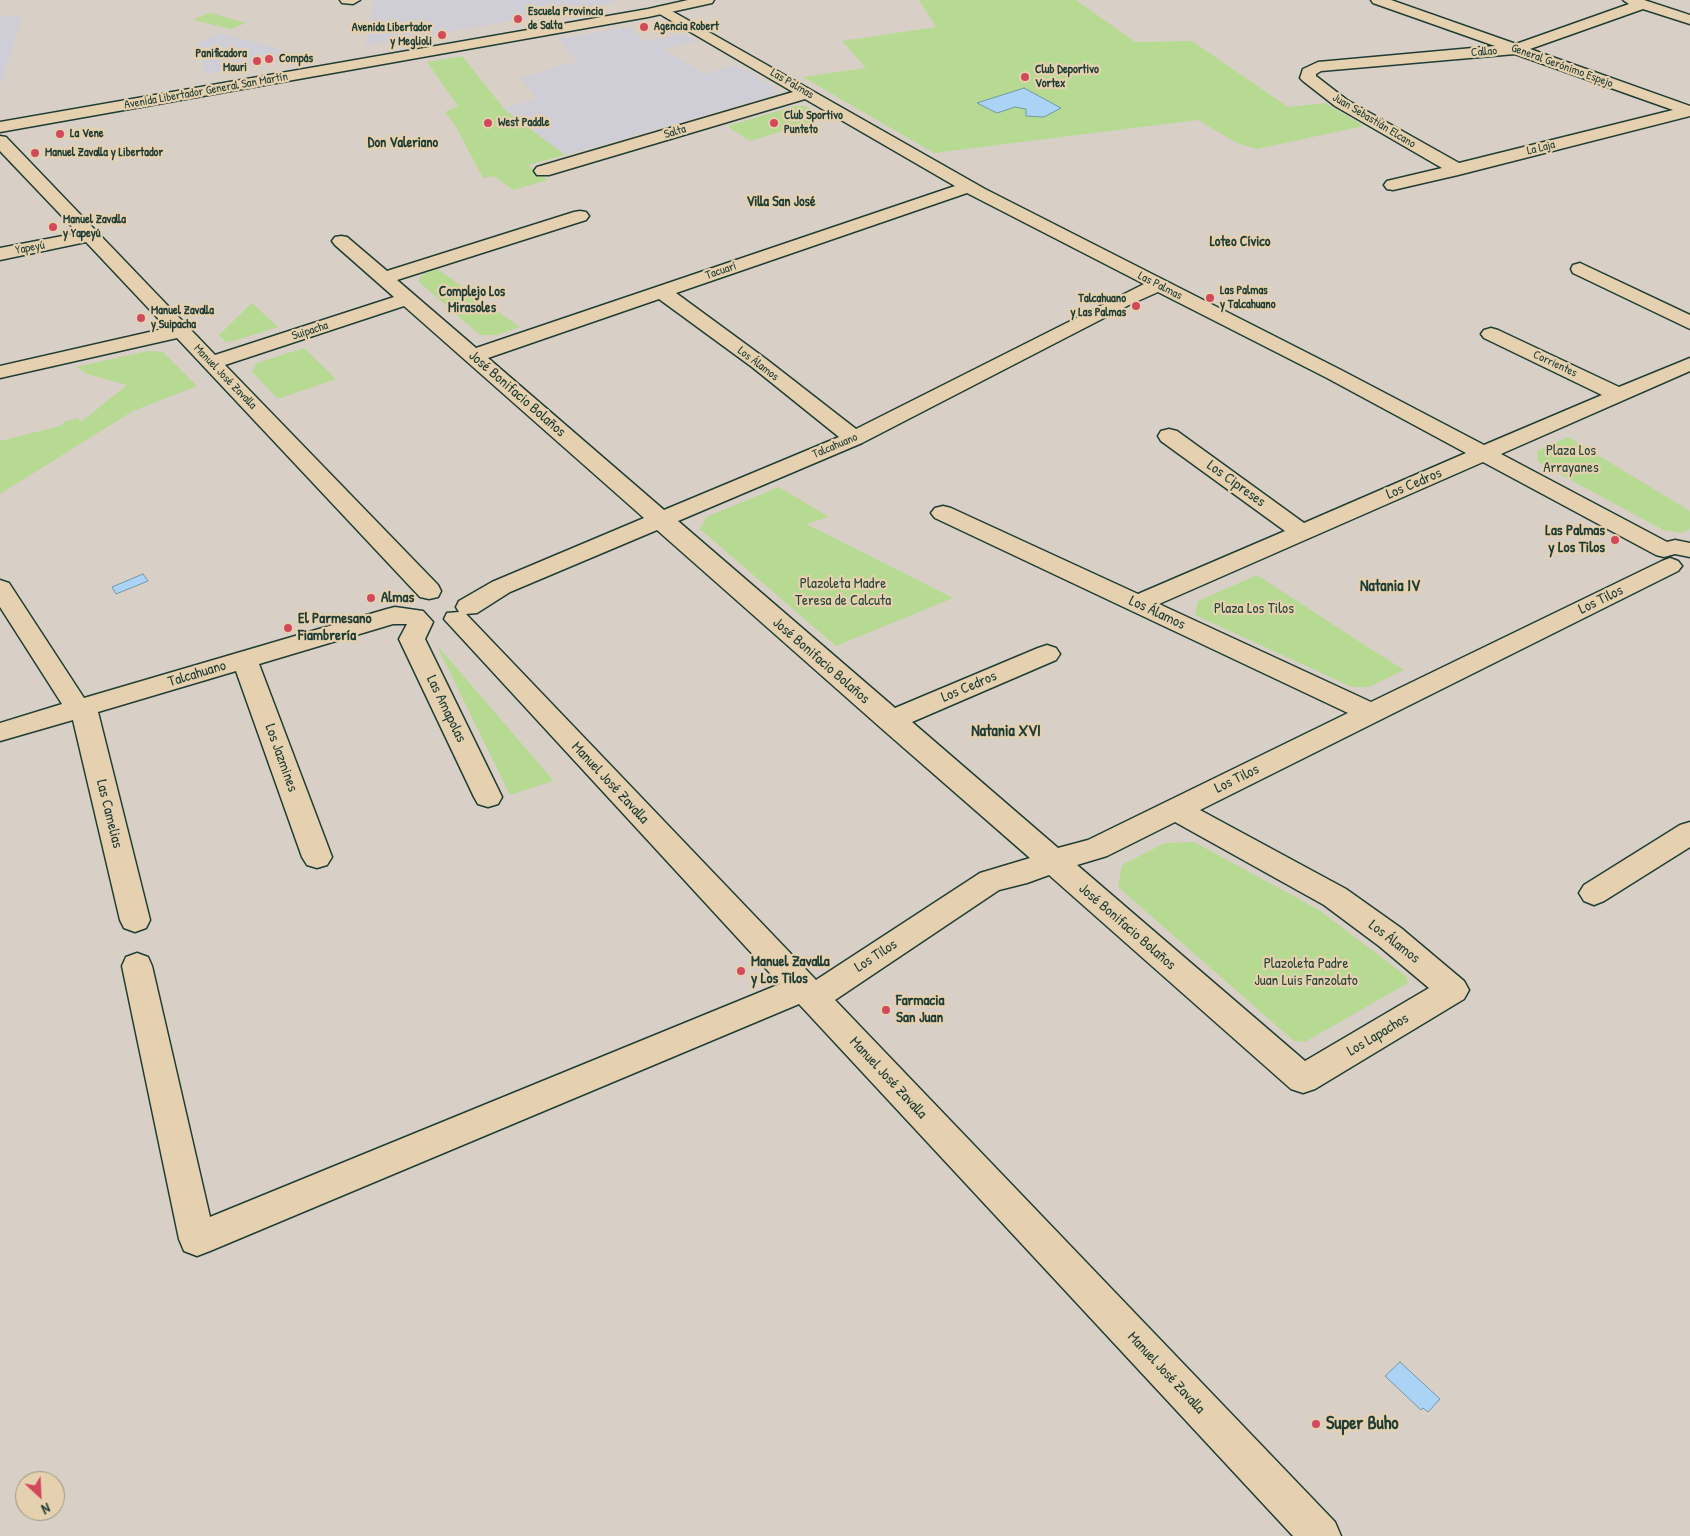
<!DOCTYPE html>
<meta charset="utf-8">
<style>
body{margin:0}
#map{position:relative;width:1690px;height:1536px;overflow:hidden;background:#d8cfc6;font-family:"Patrick Hand",sans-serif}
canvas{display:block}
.north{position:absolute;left:15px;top:1471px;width:50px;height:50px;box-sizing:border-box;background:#e5d1af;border:1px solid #96967e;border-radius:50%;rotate:155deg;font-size:14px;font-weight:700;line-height:20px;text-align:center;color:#1f3d34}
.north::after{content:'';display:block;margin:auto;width:18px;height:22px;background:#d1495b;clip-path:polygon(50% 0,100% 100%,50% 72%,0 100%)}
</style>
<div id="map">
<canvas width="1690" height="1536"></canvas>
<div class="north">N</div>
</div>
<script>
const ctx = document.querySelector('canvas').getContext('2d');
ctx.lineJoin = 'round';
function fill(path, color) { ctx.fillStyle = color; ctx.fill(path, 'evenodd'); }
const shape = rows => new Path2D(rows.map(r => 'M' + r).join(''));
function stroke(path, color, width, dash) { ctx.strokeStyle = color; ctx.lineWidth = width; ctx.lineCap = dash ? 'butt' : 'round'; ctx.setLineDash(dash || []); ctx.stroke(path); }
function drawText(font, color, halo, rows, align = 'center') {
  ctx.font = font + ' "Patrick Hand",sans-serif'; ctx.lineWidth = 4.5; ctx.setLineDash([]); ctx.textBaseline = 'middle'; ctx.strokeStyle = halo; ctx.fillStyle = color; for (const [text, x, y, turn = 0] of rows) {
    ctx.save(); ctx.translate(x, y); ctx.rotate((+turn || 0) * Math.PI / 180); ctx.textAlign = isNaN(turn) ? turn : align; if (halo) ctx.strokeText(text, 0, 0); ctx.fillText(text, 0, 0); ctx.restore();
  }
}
const built = shape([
 [375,0,615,0,611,4,365,46],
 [0,15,22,18,0,87],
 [630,27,644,41,683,34,695,41,663,50,705,74,736,65,777,89,774,95,565,155,504,108,538,99,520,78,553,69,552,67,579,62,558,39],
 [220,33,271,47,307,57,206,74,197,43]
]);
const green = shape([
 [919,0,1076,0,1135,42,1192,41,1288,107,1325,103,1364,126,1257,149,1237,143,1198,120,934,153,803,77,866,68,842,41,936,27],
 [209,13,211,13,246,23,231,29,193,20],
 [462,56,505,110,565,155,528,165,548,180,513,190,494,176,483,178,455,125,445,112,458,106,427,62],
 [795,106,806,106,826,118,750,141,727,126],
 [438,269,464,288,520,327,497,335,480,335,418,281,423,274],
 [252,303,278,327,234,341,226,342,219,335],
 [304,348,336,379,278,399,252,372,257,363],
 [148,351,163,352,197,386,133,411,0,494,0,441,60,426,66,421,78,418,81,422,127,385,87,374,76,367],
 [1568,437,1690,511,1690,529,1681,533,1663,530,1538,462,1537,451],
 [779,487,829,517,806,524,953,598,836,646,700,529,706,517],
 [1257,575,1363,644,1404,670,1369,687,1352,687,1195,615,1198,601],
 [436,644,553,780,553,781,510,795],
 [1194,842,1319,910,1406,976,1408,983,1305,1042,1294,1041,1118,887,1122,865,1165,843]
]);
const water = shape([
 [1024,88,1061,108,1044,117,1026,116,1026,109,1015,107,997,113,977,103,1024,88],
 [143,574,148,581,116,594,112,587,143,574],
 [1400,1362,1440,1399,1428,1412,1423,1408,1421,1410,1385,1376,1400,1362]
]);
const minor = shape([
 [340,0,360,0,353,4,342,3,340,0],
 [1371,0,1391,0,1516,44,1629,4,1623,0,1644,0,1690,15,1690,24,1643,9,1530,49,1690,106,1690,116,1458,175,1393,190,1387,189,1384,185,1387,181,1442,168,1335,106,1303,81,1300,78,1303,69,1318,62,1495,46,1373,3,1371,0],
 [1515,54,1673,110,1459,163,1347,100,1316,76,1316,74,1321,71,1515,54],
 [663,6,985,189,1341,370,1484,445,1602,395,1484,338,1481,334,1484,330,1491,328,1498,330,1619,387,1690,358,1690,371,1501,454,1667,542,1675,540,1690,543,1690,557,1675,554,1664,557,1656,555,1483,462,1159,604,1371,702,1662,561,1670,558,1678,561,1682,566,1678,571,1200,810,1346,889,1401,928,1464,981,1469,990,1464,999,1315,1089,1303,1093,1291,1089,1049,875,1027,883,999,890,835,1000,1335,1522,1341,1536,1293,1536,799,1004,210,1251,197,1256,184,1251,179,1239,122,966,126,957,137,953,148,957,152,966,210,1217,780,984,444,619,447,613,459,612,456,607,459,601,492,582,644,518,404,306,225,365,438,585,441,591,438,597,429,599,420,597,177,338,0,378,0,366,167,328,86,242,0,260,0,248,78,233,0,151,0,136,6,137,215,355,394,297,335,245,332,241,335,237,341,236,347,237,387,271,574,212,580,211,586,212,589,216,586,220,397,280,476,348,955,186,805,99,549,175,537,175,534,171,537,167,793,92,658,13,656,10,658,7,663,6],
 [967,193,1144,284,856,429,766,359,676,293,967,193],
 [1158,292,1327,378,1466,453,1304,523,1177,431,1169,429,1161,431,1158,436,1161,441,1285,531,1138,594,951,508,943,506,935,508,931,513,935,518,1348,713,1088,840,1058,848,912,722,1056,660,1060,654,1056,648,1047,645,1038,648,895,708,678,521,862,443,1131,304,1158,292],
 [659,299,752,367,839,437,664,510,488,358,659,299],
 [657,530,881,728,1030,858,980,873,816,980,466,614,477,613,510,592,657,530],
 [1175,822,1324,905,1379,946,1429,988,1305,1061,1077,865,1107,856,1175,822],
 [1580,263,1690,315,1690,329,1573,273,1571,269,1573,265,1580,263],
 [0,580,9,583,84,698,387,609,395,607,423,611,433,622,425,639,502,797,498,804,488,807,478,804,474,797,399,639,407,624,393,624,259,664,332,857,327,865,317,868,307,865,302,857,236,671,98,712,150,920,146,928,135,932,124,928,120,920,73,720,0,741,0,723,62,704,0,607,0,580],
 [1690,822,1690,847,1604,901,1594,905,1584,901,1579,893,1584,885,1680,825,1690,822]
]);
const major = shape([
 [688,0,714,0,712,3,648,17,0,132,0,122,648,9,688,0]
]);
const markers = [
 [518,19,5,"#d1495b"],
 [644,27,5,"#d1495b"],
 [442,35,5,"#d1495b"],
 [269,59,5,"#d1495b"],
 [257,61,5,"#d1495b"],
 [1025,77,5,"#d1495b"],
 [488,123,5,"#d1495b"],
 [774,123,5,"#d1495b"],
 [60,134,5,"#d1495b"],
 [35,153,5,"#d1495b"],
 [53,227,5,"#d1495b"],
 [1210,298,5,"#d1495b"],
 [1136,306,5,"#d1495b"],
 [141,318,5,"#d1495b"],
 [1615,540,5,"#d1495b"],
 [371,598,5,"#d1495b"],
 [288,628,5,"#d1495b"],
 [741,971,5,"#d1495b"],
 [886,1010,5,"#d1495b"],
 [1316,1424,5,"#d1495b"]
];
const farPoinames = [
 ["Escuela Provincia",528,12],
 ["de Salta",528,26],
 ["Agencia Robert",654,27],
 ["Avenida Libertador",432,28,"right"],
 ["y Meglioli",432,42,"right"],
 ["Panificadora",247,54,"right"],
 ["Mauri",247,68,"right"],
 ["Compás",279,59],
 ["Club Deportivo",1035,70],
 ["Vortex",1035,84],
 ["Club Sportivo",784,116],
 ["Punteto",784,130],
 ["West Paddle",498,123],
 ["La Vene",70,134],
 ["Manuel Zavalla y Libertador",45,153],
 ["Manuel Zavalla",63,220],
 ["y Yapeyú",63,234],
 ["Las Palmas",1220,291],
 ["y Talcahuano",1220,305],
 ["Talcahuano",1126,299,"right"],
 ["y Las Palmas",1126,313,"right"],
 ["Manuel Zavalla",151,311],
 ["y Suipacha",151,325]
];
const farStreetnames = [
 ["Callao",1484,52,-5],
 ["General Gerónimo Espejo",1562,66,20],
 ["Las Palmas",792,84,30],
 ["Avenida Libertador General San Martín",206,91,-10],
 ["Juan Sebastián Elcano",1374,121,31],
 ["Salta",675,132,-16],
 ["La Laja",1541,148,-14],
 ["Yapeyú",30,248,-11],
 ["Tacuarí",721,271,-19],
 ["Las Palmas",1160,286,27],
 ["Suipacha",310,331,-18],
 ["Los Álamos",758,364,37],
 ["Corrientes",1555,364,25],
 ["Manuel José Zavalla",225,377,46],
 ["Talcahuano",835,446,-23]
];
const farNeighbourhoodnames = [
 ["Don Valeriano",403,143],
 ["Villa San José",781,202],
 ["Loteo Cívico",1240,242],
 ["Complejo Los",472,292],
 ["Mirasoles",472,308]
];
const streetNames = [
 ["José Bonifacio Bolaños",517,394,41],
 ["Los Cipreses",1236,484,36],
 ["Los Cedros",1414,484,-23],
 ["Los Tilos",1601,600,-26],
 ["Los Álamos",1157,613,25],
 ["José Bonifacio Bolaños",821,661,41],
 ["Talcahuano",197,674,-17],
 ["Los Cedros",969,687,-23],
 ["Las Amapolas",446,709,64],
 ["Los Jazmines",281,758,70],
 ["Los Tilos",1237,779,-26],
 ["Manuel José Zavalla",610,783,47],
 ["Las Camelias",109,814,76],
 ["José Bonifacio Bolaños",1127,927,41],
 ["Los Álamos",1394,942,38],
 ["Los Tilos",876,956,-33],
 ["Los Lapachos",1378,1035,-31],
 ["Manuel José Zavalla",888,1078,47],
 ["Manuel José Zavalla",1166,1373,47]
];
const parkNames = [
 ["Plaza Los",1571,451],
 ["Arrayanes",1571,468],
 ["Plazoleta Madre",843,584],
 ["Teresa de Calcuta",843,601],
 ["Plaza Los Tilos",1254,609],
 ["Plazoleta Padre",1306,964],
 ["Juan Luis Fanzolato",1306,981]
];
const poiNames = [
 ["Las Palmas",1605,531,"right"],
 ["y Los Tilos",1605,548,"right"],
 ["Almas",381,598],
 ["El Parmesano",298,619],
 ["Fiambrería",298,636],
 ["Manuel Zavalla",751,962],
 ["y Los Tilos",751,979],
 ["Farmacia",896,1001],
 ["San Juan",896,1018]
];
const neighbourhoodNames = [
 ["Natania IV",1390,587],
 ["Natania XVI",1006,732]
];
const nearPoinames = [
 ["Super Buho",1326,1424]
];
fill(built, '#cfcdd6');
fill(green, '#b7da93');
fill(water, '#abd3f5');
stroke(water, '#7397a8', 1);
stroke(minor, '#1f3d34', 3);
stroke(major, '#1f3d34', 3);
fill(minor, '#e5d1af');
fill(major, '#e5d1af');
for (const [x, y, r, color] of markers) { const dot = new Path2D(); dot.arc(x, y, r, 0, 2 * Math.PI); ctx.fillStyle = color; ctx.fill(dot); stroke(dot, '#e5d1af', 2); }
drawText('bold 12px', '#1f3d34', '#e5d1af', farPoinames, 'left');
drawText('12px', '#1f3d34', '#e5d1af', farStreetnames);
drawText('bold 14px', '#1f3d34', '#e5d1af', farNeighbourhoodnames);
drawText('15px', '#1f3d34', '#e5d1af', streetNames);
drawText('15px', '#274539', '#e5d1af', parkNames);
drawText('bold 15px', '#1f3d34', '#e5d1af', poiNames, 'left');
drawText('bold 16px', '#1f3d34', '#e5d1af', neighbourhoodNames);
drawText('bold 18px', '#1f3d34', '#e5d1af', nearPoinames, 'left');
</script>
